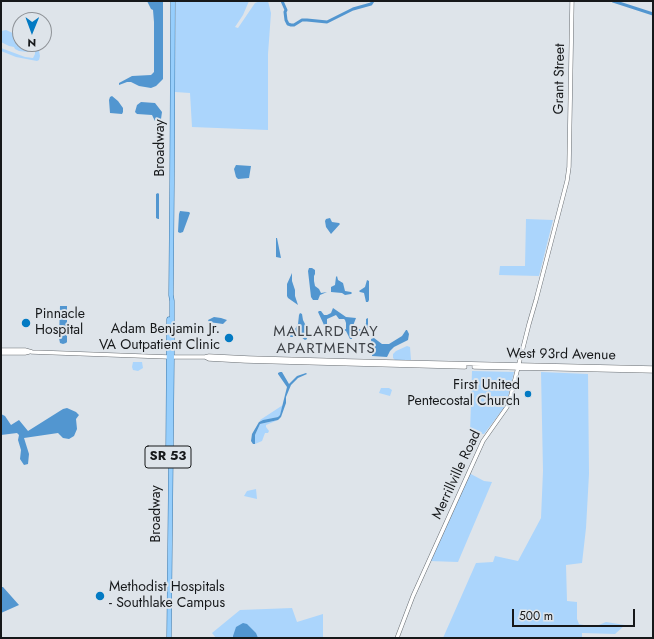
<!DOCTYPE html>
<style>
body{margin:0}
#map{position:relative;width:654px;height:639px;overflow:hidden;background:#dee4ea;font-family:Jost,sans-serif}
canvas{display:block}
.frame{position:absolute;inset:0;border:2px solid #16181a;pointer-events:none}
.north{position:absolute;left:12px;top:12px;width:40px;height:40px;box-sizing:border-box;background:#dee4ea;border:1px solid #8e9297;border-radius:50%;rotate:181deg;font-size:11px;font-weight:700;line-height:16px;text-align:center;color:#16181a}
.north::after{content:'';display:block;margin:auto;width:14px;height:18px;background:#037ac3;clip-path:polygon(50% 0,100% 100%,50% 72%,0 100%)}
.scale{position:absolute;left:512px;top:609px;width:123px;height:18px;box-sizing:border-box;border:2px solid #16181a;border-top:0;padding-left:5px;font-size:12px;line-height:14px;white-space:nowrap;color:#16181a;-webkit-text-stroke:3px #dee4ea;paint-order:stroke}
</style>
<div id="map">
<canvas width="654" height="639"></canvas>
<div class="frame"></div>
<div class="north">N</div>
<div class="scale">500 m</div>
</div>
<script>
const ctx = document.querySelector('canvas').getContext('2d');
ctx.lineJoin = 'round';
function fill(path, color) { ctx.fillStyle = color; ctx.fill(path, 'evenodd'); }
const shape = rows => new Path2D(rows.map(r => 'M' + r).join(''));
function stroke(path, color, width, dash) { ctx.strokeStyle = color; ctx.lineWidth = width; ctx.lineCap = dash ? 'butt' : 'round'; ctx.setLineDash(dash || []); ctx.stroke(path); }
function drawText(font, color, halo, rows, align = 'center') {
  ctx.font = font + ' Jost,sans-serif'; ctx.lineWidth = 4; ctx.setLineDash([]); ctx.textBaseline = 'middle'; ctx.strokeStyle = halo; ctx.fillStyle = color; for (const [text, x, y, turn = 0] of rows) {
    ctx.save(); ctx.translate(x, y); ctx.rotate((+turn || 0) * Math.PI / 180); ctx.textAlign = isNaN(turn) ? turn : align; if (halo) ctx.strokeText(text, 0, 0); ctx.fillText(text, 0, 0); ctx.restore();
  }
}
const green = shape([
 [176,1,249,1,243,15,235,27,238,28,255,3,260,1,268,1,271,13,268,54,268,130,192,127,190,93,175,92],
 [6,30,17,35,20,39,20,44,23,44,26,48,29,50,28,52,19,51,15,49,14,47,9,46,1,42,1,31],
 [29,44,35,44,39,51,40,56,39,60,37,61,16,57,1,51,1,48,25,57,33,58,35,54,35,50],
 [526,219,553,220,539,276,499,275,500,266,525,266],
 [407,346,410,347,411,360,395,360,393,358,393,354,396,351],
 [133,362,142,362,143,368,138,371,133,370,132,367],
 [472,371,514,372,506,405,484,434,470,433],
 [541,372,588,374,589,474,586,528,582,563,566,565,567,601,577,602,577,619,579,624,594,627,606,622,625,625,615,634,582,633,582,638,443,638,476,563,493,562,495,556,518,561,541,518,543,471],
 [381,388,389,388,392,390,390,396,379,393],
 [283,405,280,415,278,417,260,421,260,420],
 [278,420,266,425,266,427,269,431,268,433,265,433,262,441,255,444,255,435,260,424],
 [469,473,484,481,492,482,458,562,429,561],
 [256,489,257,499,244,496,247,491],
 [292,608,297,622,323,614,323,638,216,638,212,633,240,610]
]);
const water = shape([
 [147,1,163,1,163,79,156,86,151,88,139,86,131,82,127,82,119,85,119,83,132,76,151,75,154,72,154,22,153,10,151,9],
 [112,96,118,101,123,108,123,112,122,114,110,113,109,100,110,97],
 [141,102,155,103,162,112,161,119,159,121,155,121,152,115,137,114,135,112,137,105],
 [159,129,161,131,161,172,159,174,157,173,156,172,156,132,157,130],
 [236,165,251,166,249,178,238,179,236,177,234,169],
 [158,193,159,194,159,219,158,219,156,218,156,194],
 [180,211,189,212,190,213,183,232,180,233,178,232,179,214],
 [330,218,332,222,339,223,340,224,331,234,326,227,325,221,326,219],
 [276,238,277,238,281,258,276,257],
 [309,268,312,268,315,270,315,274,314,276,314,281,315,286,319,289,321,293,327,292,320,295,318,300,313,300,311,297,308,271],
 [292,273,292,281,295,290,295,296,298,305,288,298,287,296,287,284],
 [337,276,338,280,343,283,345,291,351,292,352,293,351,294,345,295,342,293,331,292,331,287,335,285,336,277],
 [367,280,369,281,369,300,368,302,366,302,364,293,360,292,359,291,365,287],
 [60,306,67,306,67,342,66,343,63,344,60,343,59,338],
 [333,308,346,317,356,318,351,331,352,339,350,339,346,331,343,330,346,329,346,323,345,320,344,319,339,319,336,315,327,319,327,326,325,326,324,325,318,312,319,311,321,311,324,315,327,315,331,313],
 [300,313,302,314,303,320,307,328,306,334,307,339,305,340,301,337,291,337,288,336,274,336,274,334,275,332,283,334,292,332,294,331,298,324,299,315],
 [214,317,221,318,227,320,223,324,209,322,208,320],
 [368,318,368,334,367,335,357,330,358,329,362,329,363,328,366,323,366,319],
 [406,330,407,330,409,334,408,340,394,347,390,351,387,357,372,356,372,349,371,339,374,338,382,344,389,344,402,336],
 [280,372,282,372,289,384,297,376,306,373,307,374,298,378,291,385,286,397,286,403,281,417,278,420,260,424,255,435,255,444,253,444,251,441,252,434,259,422,263,420,278,417,280,415,287,387,278,374,278,373],
 [67,408,76,412,79,415,76,419,77,429,74,436,69,439,63,438,58,433,24,438,29,454,28,464,24,465,20,459,21,450,18,440,19,435,17,433,1,435,1,414,5,416,11,425,19,420,28,431,63,409],
 [1,587,3,587,19,605,1,613],
 [243,623,247,624,256,633,258,638,233,638,233,636,236,627]
]);
const river = shape([
 [282,1,286,10,285,12,286,20,288,24,291,25,294,25,302,20,307,20,327,22,353,9,371,4,373,1],
 [613,1,653,14]
]);
const secondary = shape([
 [1,350,25,350,32,352,169,357,205,357,209,356,249,358,353,361,653,368],
 [1,353,25,353,29,352],
 [205,357,209,359,245,361,465,367],
 [474,367,653,371],
 [397,638,413,596,483,441,507,407,510,399,529,324,536,300,567,181,569,167,572,1]
]);
const primary = shape([
 [168,456,169,319],
 [169,638,172,357,172,301,171,295,172,184,173,1]
]);
const markers = [
 [26,323,5,"#037ac3"],
 [229,338,5,"#037ac3"],
 [528,394,4,"#037ac3"],
 [100,596,5,"#037ac3"]
];
const shields = [
 [168,457,46]
];
const shieldNames = [
 ["SR 53",168,457]
];
const streetNames = [
 ["Grant Street",560,79,-89],
 ["Broadway",161,148,-90],
 ["West 93rd Avenue",561,355,1],
 ["Merrillville Road",457,475,-65],
 ["Broadway",157,514,-90]
];
const poiNames = [
 ["Pinnacle",35,315],
 ["Hospital",35,331],
 ["Adam Benjamin Jr.",220,330,"right"],
 ["VA Outpatient Clinic",220,346,"right"],
 ["First United",520,386,"right"],
 ["Pentecostal Church",520,402,"right"],
 ["Methodist Hospitals",109,588],
 ["- Southlake Campus",109,604]
];
const neighbourhoodNames = [
 ["MALLARD BAY",326,332],
 ["APARTMENTS",326,349]
];
fill(green, '#abd5fc');
fill(water, '#5296d0');
stroke(river, '#5296d0', 3);
stroke(secondary, '#686d72', 4.5);
stroke(primary, '#3c79ac', 5);
stroke(secondary, '#fff', 3.5);
stroke(primary, '#96cefc', 4);
for (const [x, y, r, color] of markers) { const dot = new Path2D(); dot.arc(x, y, r, 0, 2 * Math.PI); ctx.fillStyle = color; ctx.fill(dot); stroke(dot, '#dee4ea', 1.5); }
for (const [x, y, w] of shields) { const box = new Path2D(); box.roundRect(x - w / 2, y - 11, w, 22, 3); ctx.fillStyle = '#dee4ea'; ctx.fill(box); stroke(box, '#16181a', 1); }
drawText('bold 13px', '#16181a', null, shieldNames);
drawText('14px', '#16181a', '#dee4ea', streetNames);
drawText('14px', '#16181a', '#dee4ea', poiNames, 'left');
ctx.letterSpacing = '1px';
drawText('15px', '#3f4348', '#dee4ea', neighbourhoodNames);
ctx.letterSpacing = '0px';
</script>
